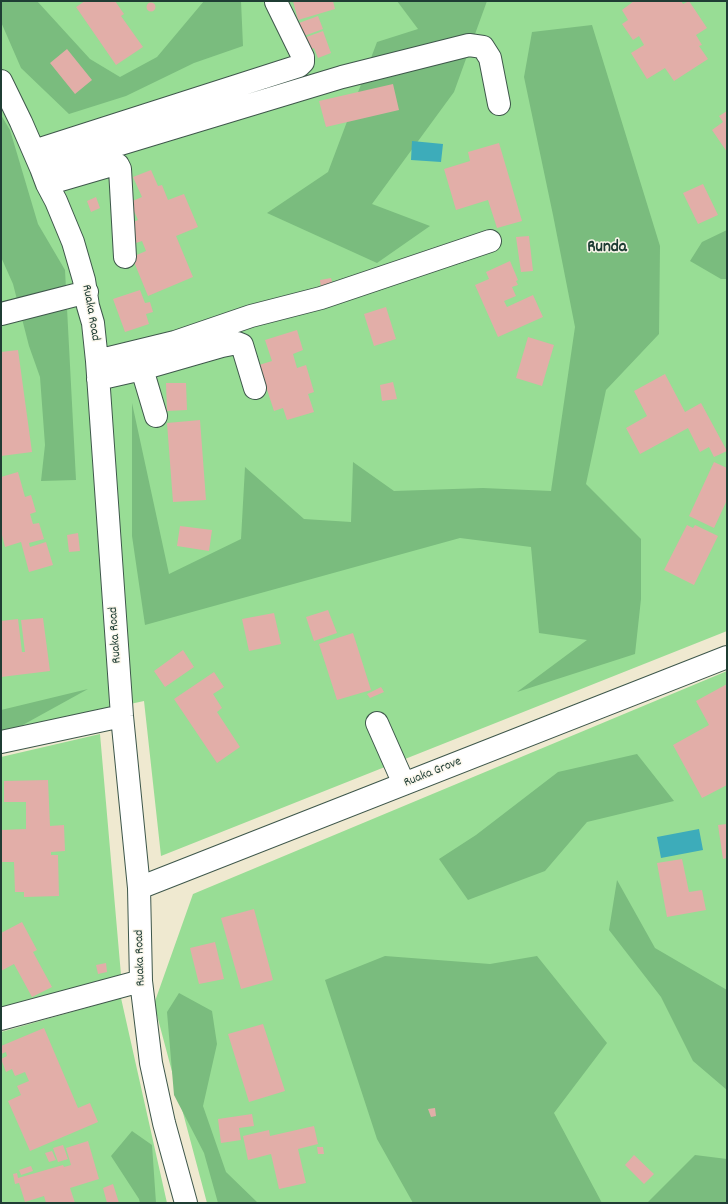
<!DOCTYPE html>
<style>
body{margin:0}
#map{position:relative;width:728px;height:1204px;overflow:hidden;background:#efe9d0;font-family:Dekko,sans-serif}
canvas{display:block}
.frame{position:absolute;inset:0;border:2px solid #1f3d34;pointer-events:none}
</style>
<div id="map">
<canvas width="728" height="1204"></canvas>
<div class="frame"></div>
</div>
<script>
const ctx = document.querySelector('canvas').getContext('2d');
ctx.lineJoin = 'round';
function fill(path, color) { ctx.fillStyle = color; ctx.fill(path, 'evenodd'); }
const shape = rows => new Path2D(rows.map(r => 'M' + r).join(''));
function stroke(path, color, width, dash) { ctx.strokeStyle = color; ctx.lineWidth = width; ctx.lineCap = dash ? 'butt' : 'round'; ctx.setLineDash(dash || []); ctx.stroke(path); }
function drawText(font, color, halo, rows, align = 'center') {
  ctx.font = font + ' Dekko,sans-serif'; ctx.lineWidth = 3; ctx.setLineDash([]); ctx.textBaseline = 'middle'; ctx.strokeStyle = halo; ctx.fillStyle = color; for (const [text, x, y, turn = 0] of rows) {
    ctx.save(); ctx.translate(x, y); ctx.rotate((+turn || 0) * Math.PI / 180); ctx.textAlign = isNaN(turn) ? turn : align; if (halo) ctx.strokeText(text, 0, 0); ctx.fillText(text, 0, 0); ctx.restore();
  }
}
const green = shape([
 [1,1,727,1,727,631,161,856,144,701,1,732],
 [727,671,727,1203,207,1203,154,1004,193,894],
 [100,734,121,975,1,1012,1,757],
 [121,998,167,1203,1,1203,1,1032]
]);
const forest = shape([
 [1,1,37,1,90,59,120,77,157,57,204,1,241,1,243,46,194,63,126,96,69,114,21,68,1,22],
 [397,1,487,1,454,92,372,204,430,226,377,263,267,213,328,172,377,42,418,29],
 [592,25,660,246,659,334,606,390,586,484,641,539,641,599,635,654,517,692,587,640,539,633,531,547,460,538,145,625,132,536,132,403,169,574,241,539,245,467,304,519,351,522,353,462,394,491,483,488,551,491,575,327,553,215,524,77,532,32],
 [1,115,10,130,38,224,65,270,76,480,41,481,45,445,40,377,29,346,13,284,1,257],
 [727,230,727,279,721,279,690,261,702,242],
 [88,689,1,737,1,710],
 [637,754,674,801,587,822,545,871,468,900,439,859,476,835,558,772],
 [617,880,655,948,727,990,727,1090,693,1061,661,997,609,930],
 [385,956,490,964,537,956,607,1043,554,1113,602,1203,413,1203,377,1139,325,980],
 [179,993,212,1011,217,1044,203,1106,226,1172,258,1203,218,1203,204,1153,174,1095,167,1012],
 [132,1131,152,1145,156,1203,140,1203,139,1199,111,1156],
 [695,1155,727,1159,727,1203,647,1203]
]);
const water = shape([
 [412,141,443,144,441,162,411,160],
 [699,829,703,850,661,858,657,837]
]);
const building = shape([
 [85,1,115,1,124,14,121,16,143,47,116,65,76,7],
 [293,1,333,1,335,9,298,20],
 [634,1,681,1,683,4,689,1,707,28,696,35,702,45,699,46,708,59,674,81,665,68,647,79,631,53,644,45,639,36,633,40,622,24,628,20,622,10],
 '146.5 7a4.5 4.5 0 1 1 9 0a4.5 4.5 0 1 1-9 0Z',
 [318,16,323,29,304,36,299,23],
 [323,31,331,53,318,58,314,48,306,51,301,39],
 [67,49,92,80,75,94,50,63],
 [393,84,399,110,326,127,319,101],
 [727,111,727,152,712,130,723,122,719,116],
 [499,143,522,221,497,228,488,200,456,210,444,169,470,161,468,152],
 [151,170,158,186,162,185,168,200,184,194,198,227,176,236,193,277,148,296,132,257,146,251,142,241,136,243,128,224,138,220,130,202,142,197,133,177],
 [703,184,718,215,698,224,683,193],
 [96,197,100,208,91,212,87,201],
 [529,236,533,271,521,272,516,237],
 [510,261,518,280,516,281,518,285,512,287,516,296,504,301,507,307,533,295,543,317,498,337,475,285,489,279,486,272],
 [331,278,333,286,321,288,320,280],
 [140,290,145,303,150,302,153,312,146,314,149,324,125,332,113,299],
 [386,307,396,339,374,346,364,314],
 [297,330,303,350,293,354,297,368,306,365,314,392,308,394,314,412,287,420,283,408,274,411,259,365,272,361,265,340],
 [528,337,554,345,542,386,516,378],
 [18,350,32,452,1,456,1,352],
 [665,374,685,412,701,403,727,451,714,457,709,447,700,452,688,428,640,454,626,428,647,416,634,391],
 [393,382,397,399,382,401,380,385],
 [166,383,186,383,187,410,167,411],
 [200,420,206,500,173,502,167,423],
 [714,462,727,468,727,477,726,480,727,481,727,500,714,528,689,516],
 [18,472,25,497,31,495,36,512,30,514,33,524,39,523,44,539,29,543,30,547,46,542,53,565,29,572,21,542,5,547,1,531,1,477],
 [687,525,693,528,695,525,718,536,694,585,664,570],
 [180,526,212,530,209,551,177,546],
 [78,533,80,551,69,552,67,535],
 [328,610,337,633,314,641,306,617],
 [274,613,281,644,249,651,242,619],
 [43,618,50,671,1,677,1,621,18,619,22,652,25,652,21,620],
 [353,633,371,690,337,700,319,644],
 [183,650,194,667,165,687,154,671],
 [214,672,224,687,213,694,222,708,217,712,240,747,217,763,174,699],
 [727,684,727,785,702,798,673,745,709,725,696,701],
 [381,687,384,692,370,698,367,694],
 [48,780,50,826,64,825,65,851,51,852,51,855,58,855,59,896,24,897,24,892,15,892,14,862,1,862,1,830,26,829,26,802,4,802,4,781],
 [727,824,727,858,723,859,718,825],
 [682,859,689,892,702,890,706,910,667,917,657,863],
 [254,909,273,980,241,989,221,918],
 [22,922,37,950,33,952,52,987,32,997,14,964,1,971,1,933],
 [215,942,224,979,199,984,190,948],
 [106,963,107,972,98,974,96,965],
 [263,1024,285,1091,249,1102,228,1034],
 [44,1028,78,1108,90,1103,98,1122,30,1151,8,1101,21,1095,17,1086,29,1081,25,1072,15,1076,12,1069,6,1072,1,1059,7,1056,6,1052,1,1054,1,1046],
 [435,1108,436,1116,431,1117,428,1109],
 [252,1114,254,1126,239,1128,241,1140,221,1143,218,1119],
 [314,1126,318,1144,298,1149,306,1183,279,1189,271,1154,248,1160,243,1136,269,1130,270,1136],
 [88,1141,99,1179,70,1188,75,1203,46,1203,44,1196,25,1202,19,1183,15,1184,13,1174,17,1173,18,1178,63,1165,64,1167,71,1165,66,1148],
 [63,1145,68,1159,58,1162,53,1148],
 [317,1147,323,1147,324,1154,318,1154],
 [52,1151,56,1160,49,1162,45,1153],
 [634,1155,654,1174,644,1184,625,1165],
 [31,1166,33,1171,21,1175,19,1170],
 [113,1184,119,1203,107,1203,103,1188]
]);
const minor = shape([
 [1,81,21,122,41,168,47,184,56,201,73,242,84,280,88,306,93,323,97,361,122,716,139,888,141,981,151,1063,164,1123,186,1203],
 [34,151,299,66,303,62,303,57,276,2],
 [41,168,342,77,469,45,483,47,490,58,499,104],
 [47,184,112,165,118,165,120,169,125,257],
 [1,314,87,292],
 [97,361,175,342,251,316,321,298,490,241],
 [142,369,156,416],
 [98,379,142,369,222,346,237,343,242,345,255,388],
 [377,723,404,784],
 [1,742,122,716],
 [139,888,727,657],
 [1,1019,141,981]
]);
const streetNames = [
 ["Ruaka Road",90,313,80],
 ["Ruaka Road",116,635,-94],
 ["Ruaka Grove",433,773,-22],
 ["Ruaka Road",141,958,-92]
];
const districtNames = [
 ["Runda",607,249]
];
fill(green, '#98dd95');
fill(forest, '#7abc7e');
fill(water, '#3dacba');
fill(building, '#e2aea8');
stroke(minor, '#3e574b', 24);
stroke(minor, '#fff', 22);
drawText('13px', '#1f3d34', '#fbf7ec', streetNames);
drawText('bold 17px', '#1f3d34', '#fbf7ec', districtNames);
</script>
